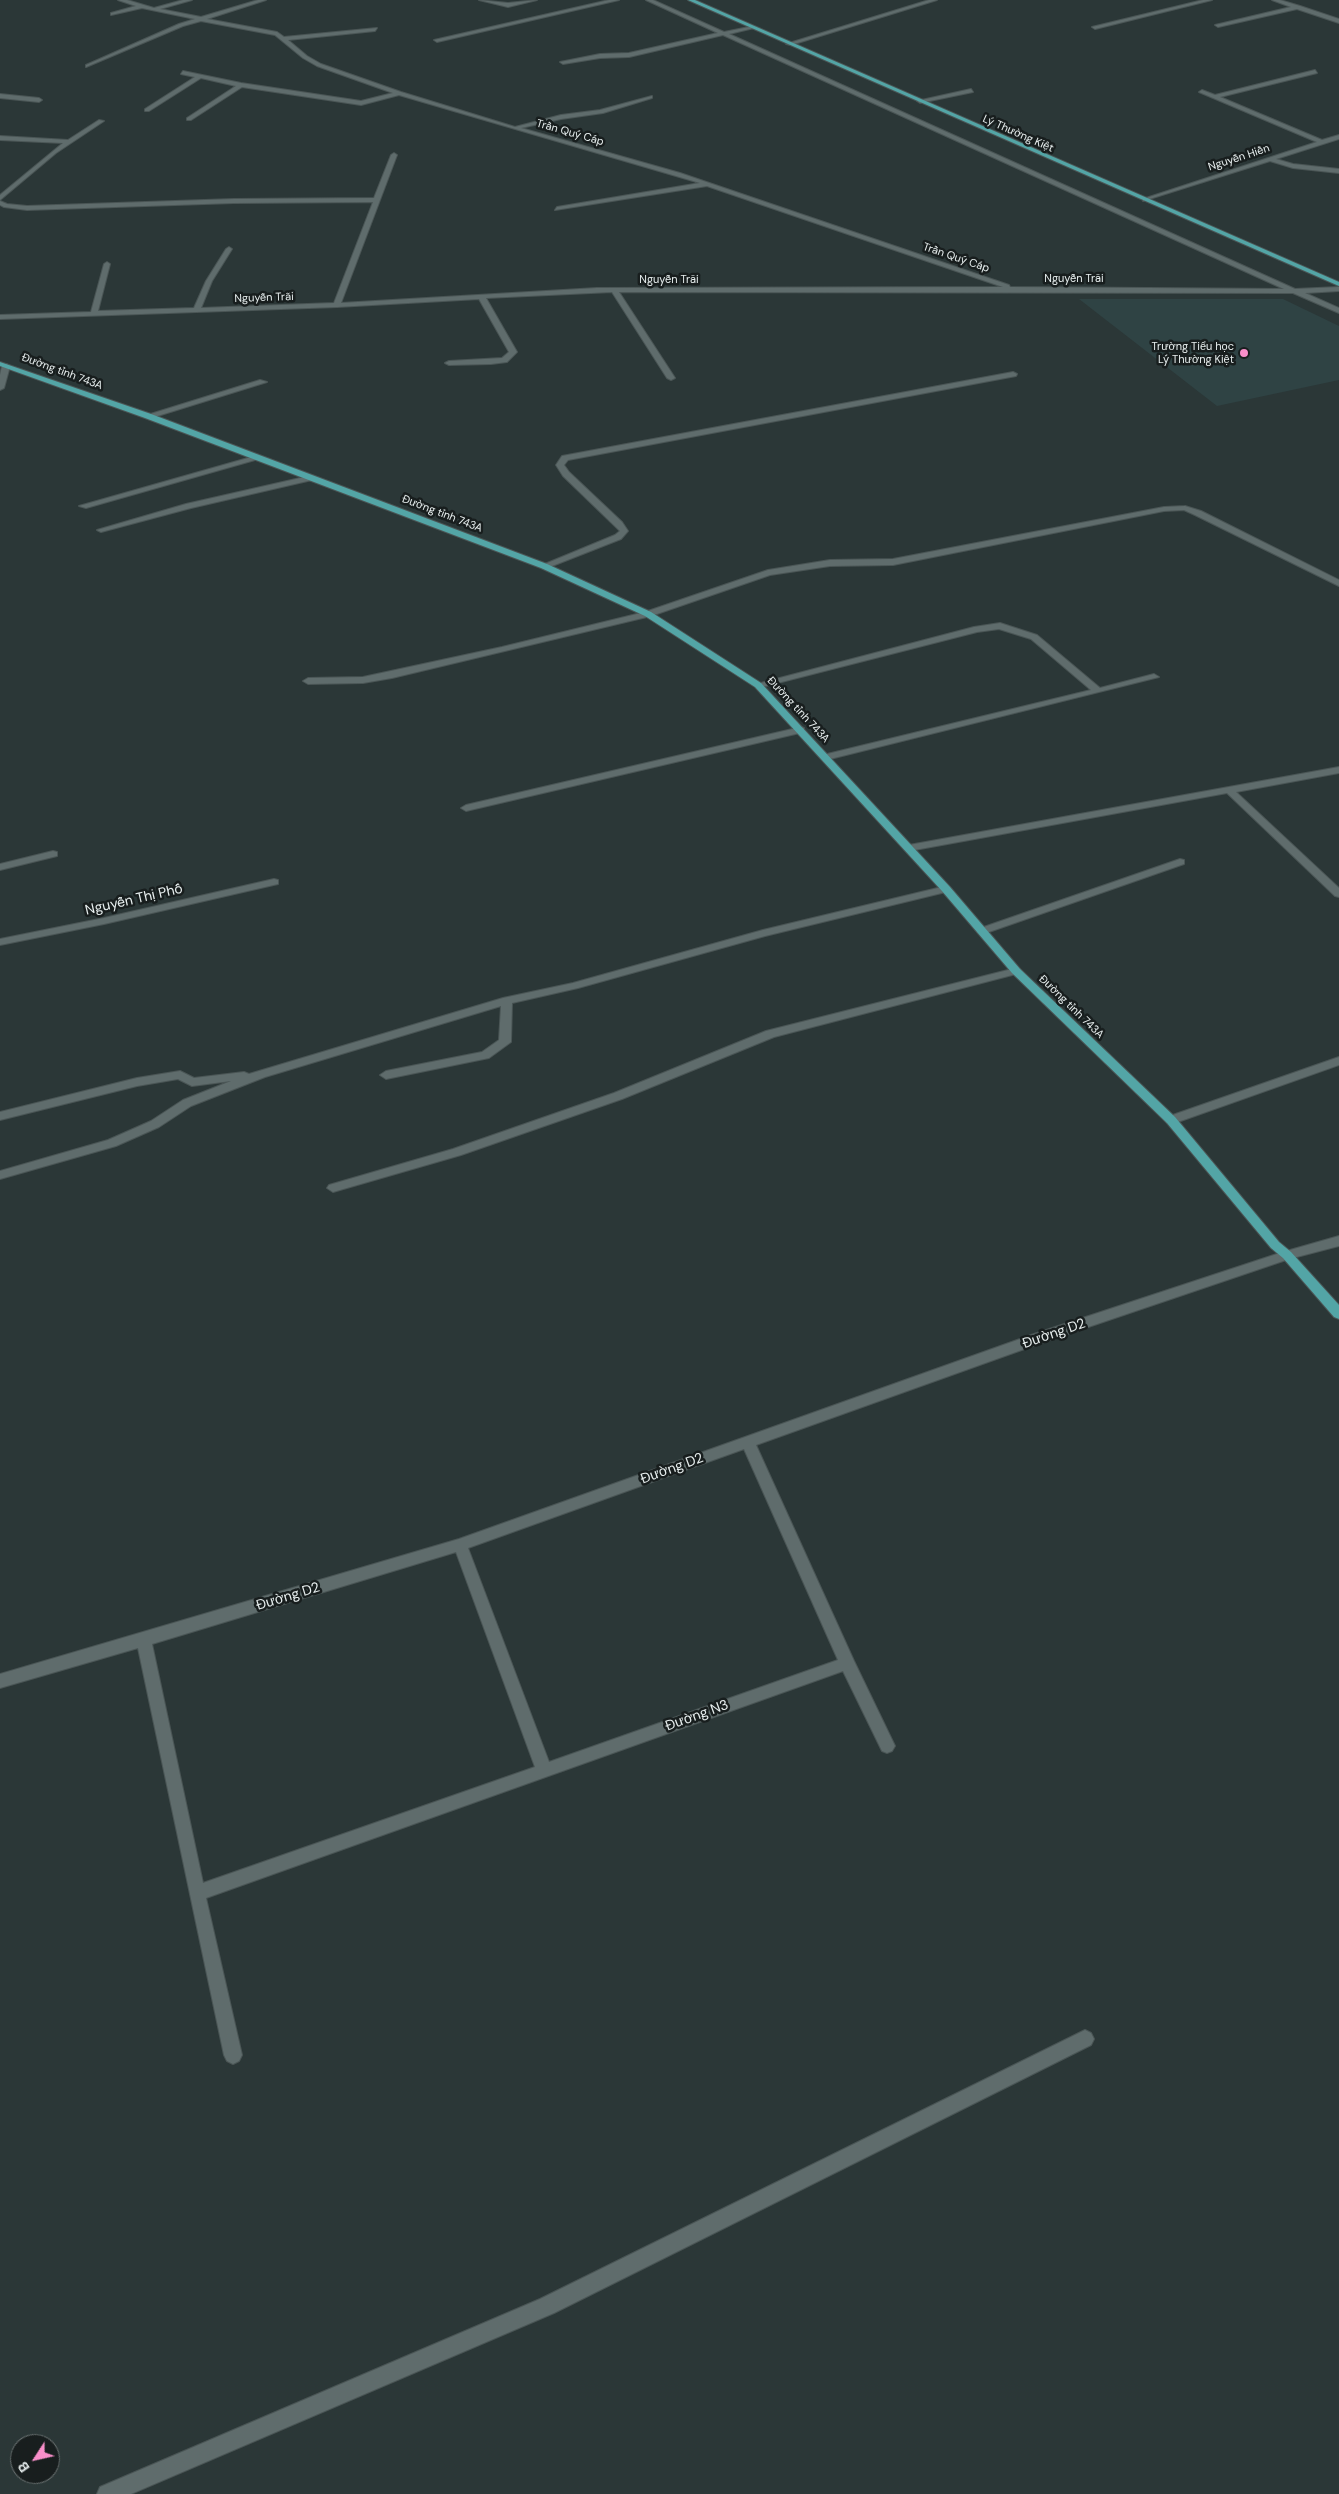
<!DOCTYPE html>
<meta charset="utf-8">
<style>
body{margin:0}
#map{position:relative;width:1339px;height:2494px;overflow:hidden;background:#2b3737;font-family:"DM Sans",sans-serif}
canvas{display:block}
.north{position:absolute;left:10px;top:2434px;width:50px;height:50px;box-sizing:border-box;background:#181e1e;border:1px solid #6b7272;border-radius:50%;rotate:235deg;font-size:14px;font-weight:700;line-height:20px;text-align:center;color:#e8efef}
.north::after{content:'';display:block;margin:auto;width:18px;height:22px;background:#f98fca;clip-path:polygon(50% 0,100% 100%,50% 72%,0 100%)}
</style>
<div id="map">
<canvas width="1339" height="2494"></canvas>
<div class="north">B</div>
</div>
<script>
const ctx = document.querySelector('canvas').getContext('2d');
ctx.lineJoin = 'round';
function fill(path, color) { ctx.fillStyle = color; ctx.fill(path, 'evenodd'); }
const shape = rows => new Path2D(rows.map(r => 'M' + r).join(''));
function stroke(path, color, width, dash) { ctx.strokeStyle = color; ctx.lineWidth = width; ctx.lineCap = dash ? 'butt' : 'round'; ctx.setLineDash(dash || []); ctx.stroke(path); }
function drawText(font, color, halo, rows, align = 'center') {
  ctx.font = font + ' "DM Sans",sans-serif'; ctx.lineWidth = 5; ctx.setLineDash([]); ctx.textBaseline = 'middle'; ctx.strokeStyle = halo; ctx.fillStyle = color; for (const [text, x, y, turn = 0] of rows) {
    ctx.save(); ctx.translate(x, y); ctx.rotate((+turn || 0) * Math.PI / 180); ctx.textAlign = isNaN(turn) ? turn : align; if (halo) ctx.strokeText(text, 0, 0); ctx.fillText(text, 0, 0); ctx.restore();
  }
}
const built = shape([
 [1079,299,1283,299,1339,326,1339,380,1217,406]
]);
const minor = shape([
 [118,0,127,0,154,8,183,0,192,0,160,9,201,17,258,0,266,0,207,19,277,32,284,37,377,28,375,31,288,40,307,56,321,64,401,92,515,127,561,115,600,110,652,96,652,98,603,113,561,119,521,128,680,173,1009,285,1010,287,1284,289,723,35,629,57,600,58,563,64,560,62,600,54,629,53,718,33,646,0,653,0,724,32,754,26,754,28,729,34,1295,289,1339,287,1339,291,1305,293,1339,308,1339,313,1293,293,619,292,675,378,671,380,667,378,612,292,486,298,517,352,507,362,491,364,449,365,445,363,449,361,502,358,509,352,479,299,337,307,0,319,0,315,91,312,104,264,107,262,110,264,98,311,194,308,206,281,226,249,229,247,232,249,212,281,201,308,334,303,373,202,234,203,27,210,4,207,0,205,0,201,7,204,27,206,234,199,374,198,391,155,394,153,397,155,341,303,597,288,1003,287,707,186,555,210,557,207,700,183,399,95,361,105,242,87,191,120,187,120,187,118,236,86,201,78,149,111,145,111,145,109,195,77,181,74,183,71,241,83,361,101,393,93,317,66,303,58,275,35,201,21,183,26,86,67,86,65,179,24,195,19,142,8,111,15,111,13,136,6,118,0],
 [479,0,508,3,537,0,508,7,479,0],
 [609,0,619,0,437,42,434,40,609,0],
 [929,0,937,0,791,45,786,44,929,0],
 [1203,0,1212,0,1095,29,1092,27,1203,0],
 [1272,0,1280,0,1300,6,1339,19,1339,23,1297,9,1218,27,1215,25,1291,7,1272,0],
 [1315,70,1317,73,1220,97,1322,140,1339,135,1339,139,1276,159,1293,164,1339,169,1339,173,1293,168,1270,161,1143,201,1143,199,1317,142,1199,92,1202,90,1215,95,1315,70],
 [971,89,973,92,920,103,917,101,971,89],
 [0,94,39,98,42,100,39,102,0,98,0,94],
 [99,120,104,121,56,153,0,200,0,195,63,143,0,140,0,136,68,140,99,120],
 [6,364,10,366,4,388,0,390,0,375,2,366,6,364],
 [1013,372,1017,374,1016,376,568,460,564,465,569,472,622,522,628,531,621,539,547,568,540,566,615,535,620,531,563,476,556,465,562,456,1013,372],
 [260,380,267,382,151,418,144,416,260,380],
 [255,456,262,458,86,508,79,506,255,456],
 [309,476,313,478,312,480,191,508,101,532,97,530,186,504,309,476],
 [1185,506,1201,511,1339,580,1339,586,1195,515,1184,510,1164,511,893,565,830,566,770,575,651,616,392,678,363,683,308,684,303,681,308,678,363,677,502,647,645,612,768,570,830,560,893,559,1164,507,1185,506],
 [1000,623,1037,635,1100,688,1154,674,1159,677,826,760,823,759,823,755,1091,690,1031,639,999,629,977,632,758,688,753,685,974,627,1000,623],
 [801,727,804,728,804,732,466,811,461,808,466,805,801,727],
 [1339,767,1339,773,1236,792,1339,888,1339,897,1335,896,1227,793,909,851,904,848,909,845,1339,767],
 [53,851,57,852,57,856,0,870,0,864,53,851],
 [1180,859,1184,860,1184,864,986,933,978,933,977,931,978,929,1180,859],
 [274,879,278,880,278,884,104,924,0,945,0,939,104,918,274,879],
 [946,886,951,889,950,891,765,936,578,988,512,1003,511,1042,489,1058,386,1079,380,1075,386,1071,482,1052,499,1040,501,1006,265,1077,191,1106,159,1127,116,1146,0,1179,0,1171,108,1140,151,1121,183,1100,231,1081,192,1086,178,1079,137,1086,0,1120,0,1112,137,1078,180,1071,194,1078,244,1072,249,1074,503,998,573,983,763,930,946,886],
 [1016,968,1020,969,1021,971,1020,973,774,1037,622,1099,461,1155,333,1192,327,1188,329,1185,453,1149,614,1093,766,1031,1016,968],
 [1339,1057,1339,1065,1175,1123,1167,1123,1165,1120,1167,1117,1339,1057],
 [1339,1236,1339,1246,1289,1259,1044,1342,756,1445,854,1661,895,1746,892,1751,887,1753,882,1751,843,1671,206,1898,242,2055,239,2061,233,2064,227,2061,224,2055,138,1648,0,1688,0,1674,459,1539,1034,1334,1283,1252,1339,1236],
 [744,1449,838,1660,549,1762,468,1548,744,1449],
 [456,1552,535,1767,203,1883,152,1644,456,1552],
 [1085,2030,1091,2033,1094,2039,1091,2045,554,2313,131,2494,97,2494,100,2487,540,2299,1085,2030]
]);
const major = shape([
 [688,0,695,0,1339,282,1339,286,688,0],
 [0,362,151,414,547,564,651,612,761,683,950,887,1020,969,1175,1117,1279,1242,1291,1252,1339,1305,1339,1319,1334,1317,1283,1258,1271,1248,1167,1123,1012,973,942,891,755,687,645,616,541,568,145,418,0,366,0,362]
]);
const markers = [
 [1244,353,5,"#f98fca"]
];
const farStreetnames = [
 ["Trần Quý Cáp",570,133,16],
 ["Lý Thường Kiệt",1018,134,24],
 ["Nguyễn Hiền",1239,158,-18],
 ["Trần Quý Cáp",956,258,19],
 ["Nguyễn Trãi",1074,279],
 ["Nguyễn Trãi",669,280],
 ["Nguyễn Trãi",264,298,-2],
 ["Đường tỉnh 743A",62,372,20],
 ["Đường tỉnh 743A",442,514,21],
 ["Đường tỉnh 743A",798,710,47],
 ["Đường tỉnh 743A",1071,1007,44]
];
const farPoinames = [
 ["Trường Tiểu học",1234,347],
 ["Lý Thường Kiệt",1234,360]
];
const streetNames = [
 ["Nguyễn Thị Phố",134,900,-13],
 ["Đường D2",1054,1334,-19],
 ["Đường D2",672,1469,-20],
 ["Đường D2",288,1597,-17],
 ["Đường N3",697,1716,-20]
];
fill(built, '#2f4344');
stroke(minor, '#4a5555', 2);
stroke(major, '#4a5555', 2);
fill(minor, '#5f6c6c');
fill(major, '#53a5a6');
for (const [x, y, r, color] of markers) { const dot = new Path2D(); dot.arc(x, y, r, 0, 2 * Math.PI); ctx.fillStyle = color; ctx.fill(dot); stroke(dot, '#181e1e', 2); }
drawText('11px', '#e8efef', '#181e1e', farStreetnames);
drawText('11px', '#e8efef', '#181e1e', farPoinames, 'right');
drawText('14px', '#e8efef', '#181e1e', streetNames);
</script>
